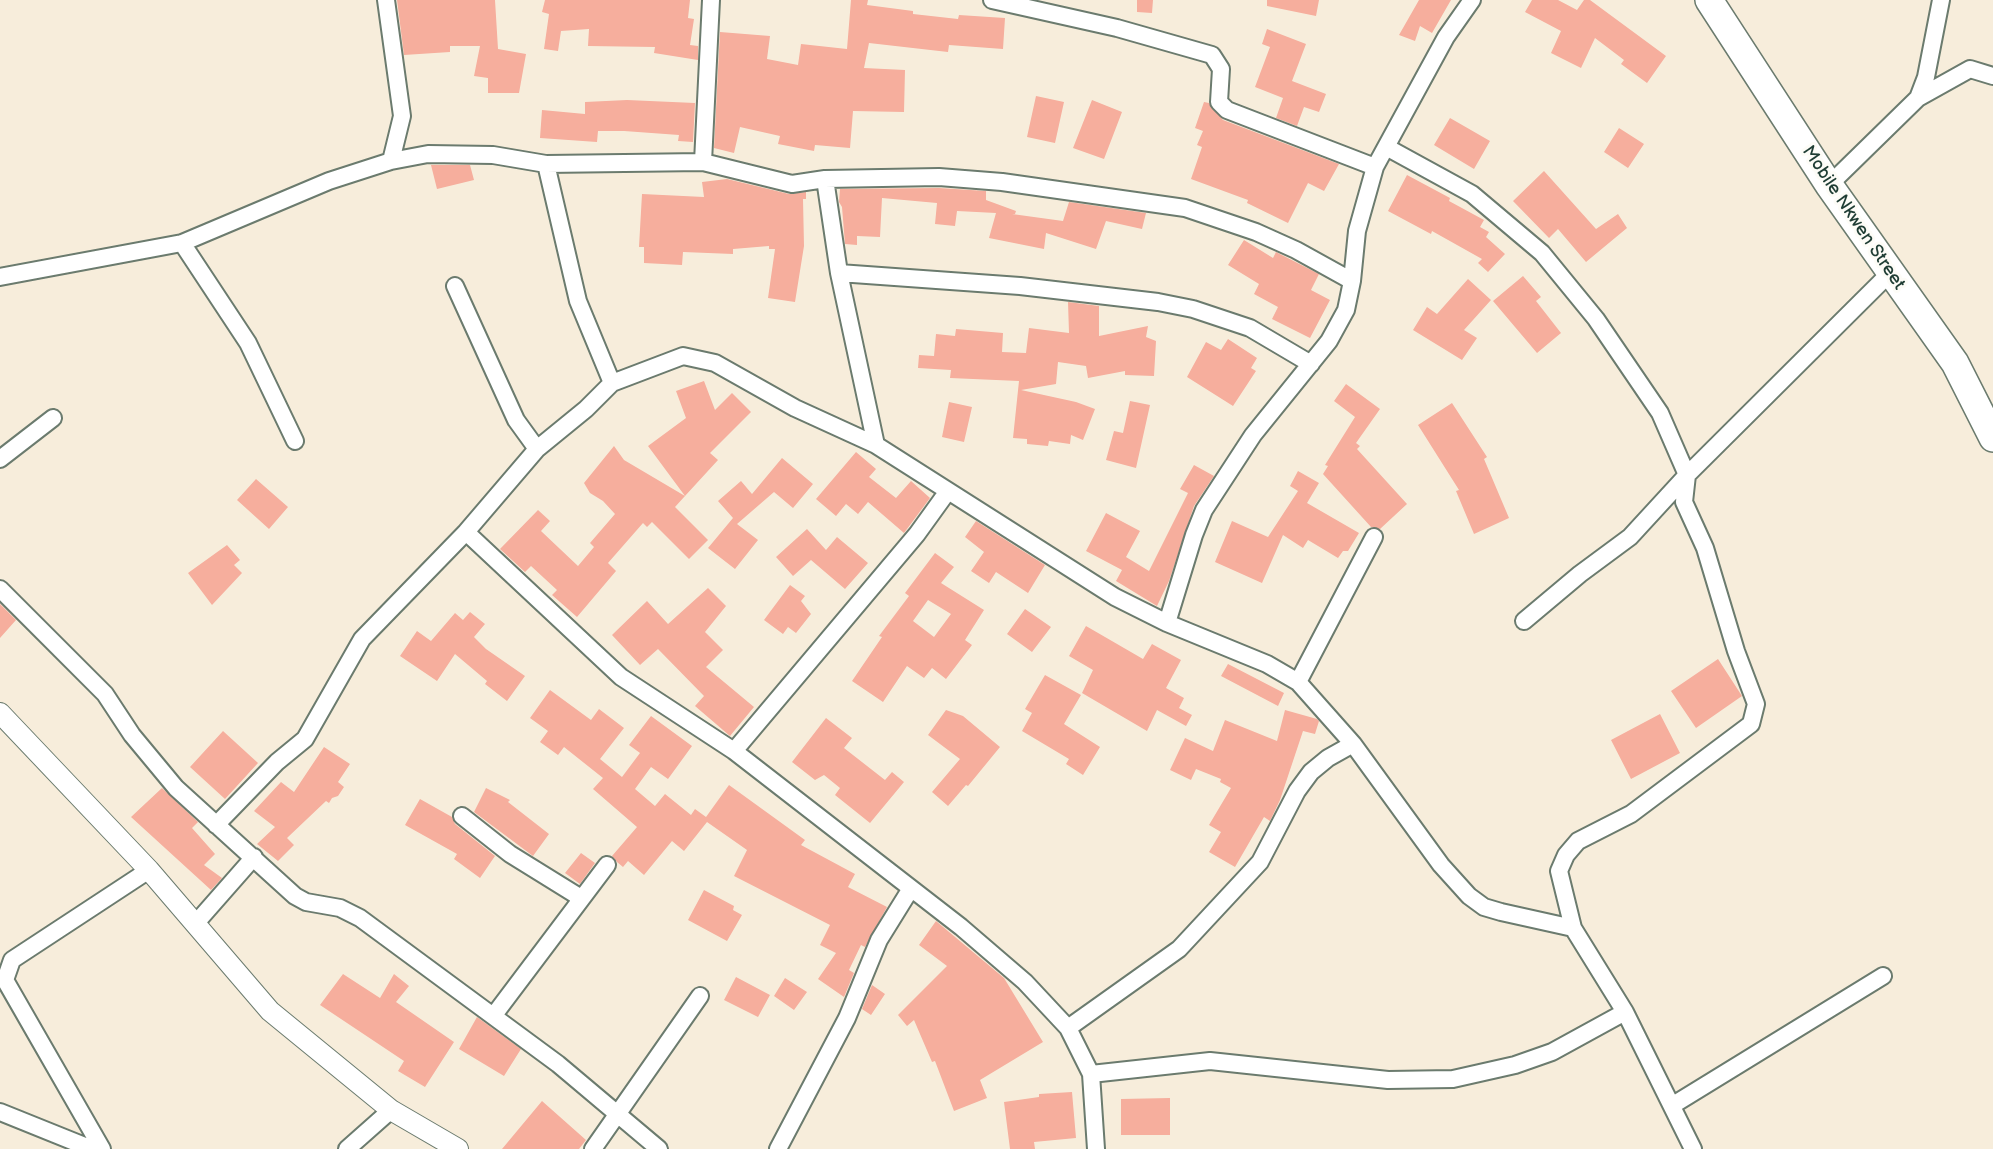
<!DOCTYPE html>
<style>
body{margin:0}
canvas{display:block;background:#f7eddb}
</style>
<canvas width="1993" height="1149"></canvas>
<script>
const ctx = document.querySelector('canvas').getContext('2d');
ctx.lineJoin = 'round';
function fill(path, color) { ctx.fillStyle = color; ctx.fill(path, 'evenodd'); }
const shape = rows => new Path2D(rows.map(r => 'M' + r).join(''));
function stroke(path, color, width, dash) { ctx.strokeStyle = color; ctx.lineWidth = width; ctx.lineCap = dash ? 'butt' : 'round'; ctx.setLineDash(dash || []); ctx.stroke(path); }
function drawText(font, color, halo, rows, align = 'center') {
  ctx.font = font + ' "Balsamiq Sans",sans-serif'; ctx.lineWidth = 6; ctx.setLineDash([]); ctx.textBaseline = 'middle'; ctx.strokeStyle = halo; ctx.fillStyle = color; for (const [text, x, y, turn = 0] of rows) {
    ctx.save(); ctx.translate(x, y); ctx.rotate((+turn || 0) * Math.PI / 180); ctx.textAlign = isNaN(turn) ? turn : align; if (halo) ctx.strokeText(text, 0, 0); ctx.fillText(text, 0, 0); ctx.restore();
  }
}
const building = shape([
 [397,0,495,0,498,49,526,54,519,93,488,93,488,78,474,76,480,46,450,46,450,52,404,55],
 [545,0,690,0,688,18,694,19,690,45,698,46,698,60,654,53,655,47,588,46,589,29,561,31,558,51,544,49,549,14,542,12],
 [851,0,868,0,867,5,913,11,913,14,958,19,959,15,1005,18,1003,49,949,45,948,52,869,43,864,68,905,70,904,112,853,111,850,148,815,145,814,151,778,144,780,136,740,127,734,153,714,148,720,32,770,36,767,59,798,65,801,44,847,49],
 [1137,0,1153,0,1152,13,1137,12],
 [1267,0,1319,0,1316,16,1267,6],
 [1419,0,1451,0,1432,33,1420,26,1415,41,1399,35],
 [1532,0,1558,0,1577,10,1584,0,1590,0,1666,56,1647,83,1621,64,1624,60,1595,38,1581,68,1551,53,1561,31,1525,12],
 [1267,29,1306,44,1292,81,1326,94,1319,112,1304,107,1297,126,1276,118,1283,98,1255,87,1270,47,1262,44],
 [1036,96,1064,102,1055,143,1027,137],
 [627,100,695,103,693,142,678,141,679,135,624,131,598,131,597,142,540,138,542,110,585,114,585,102],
 [1092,100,1122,112,1104,159,1073,148],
 [1204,102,1209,103,1223,120,1339,164,1324,191,1308,183,1288,223,1247,203,1248,200,1191,179,1202,147,1197,145,1203,131,1195,128],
 [1450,118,1490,141,1474,169,1434,145],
 [1619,128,1644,144,1628,168,1604,152],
 [431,165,470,165,474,180,437,189],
 [1544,171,1596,229,1618,214,1627,228,1586,262,1558,229,1549,238,1513,201],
 [1407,175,1450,198,1449,201,1484,220,1480,227,1489,232,1486,237,1505,254,1488,272,1478,263,1482,259,1432,231,1431,234,1388,211],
 [727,179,789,194,806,192,806,199,803,199,804,246,795,302,768,298,775,249,769,249,769,246,733,249,733,254,683,252,682,265,644,263,644,247,639,247,642,194,704,197,702,182],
 [939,188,986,191,986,200,1016,211,1015,214,1012,214,1063,221,1069,202,1146,213,1142,229,1106,221,1096,249,1046,233,1044,249,989,238,996,213,957,211,955,226,935,224,937,203,882,198,880,237,857,236,857,245,845,244,842,207,839,202,840,189],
 [1244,240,1273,258,1276,252,1319,274,1311,290,1330,300,1310,338,1272,319,1278,307,1254,294,1259,284,1228,265],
 [1523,276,1541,297,1536,301,1561,333,1537,353,1493,301],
 [1468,279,1491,300,1464,330,1477,338,1462,360,1413,330,1427,307,1437,314],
 [1068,302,1099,306,1099,336,1148,326,1146,337,1156,341,1154,376,1125,375,1125,371,1088,378,1086,366,1058,362,1056,384,1021,390,1076,402,1095,409,1083,440,1071,435,1070,444,1049,441,1048,446,1027,444,1027,439,1013,438,1019,381,950,378,951,370,918,368,919,355,934,356,936,334,955,336,956,329,1003,333,1002,352,1026,353,1029,328,1069,333],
 [1228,339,1257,358,1251,368,1256,371,1233,406,1187,377,1206,342,1221,350],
 [704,381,715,410,732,393,751,412,710,453,718,460,685,496,648,446,686,418,676,391],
 [1346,384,1380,409,1356,443,1360,446,1357,449,1407,504,1380,529,1371,527,1323,474,1328,466,1325,465,1355,417,1334,401],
 [1130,401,1150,405,1136,468,1106,460,1114,431,1123,433],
 [949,402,972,407,964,442,942,437],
 [1452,403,1487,457,1484,459,1509,518,1474,534,1456,491,1459,490,1418,425],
 [614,446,624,460,685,496,675,507,708,540,689,559,652,522,647,527,643,523,608,563,616,571,577,617,552,595,557,590,531,566,525,572,500,549,538,510,550,521,541,531,578,566,594,547,590,543,615,514,603,501,590,493,584,483],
 [856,452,876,469,869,477,896,498,911,481,930,498,904,533,868,502,858,514,846,504,836,516,816,499],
 [782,458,813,484,793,508,774,492,737,524,758,540,735,569,708,548,733,518,718,501,741,481,752,494],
 [1194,465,1214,476,1194,506,1169,581,1157,606,1116,581,1122,570,1086,551,1106,513,1140,531,1126,557,1149,571,1188,493,1180,489],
 [1298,471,1319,483,1307,503,1359,533,1348,551,1343,551,1338,558,1308,540,1303,548,1283,535,1262,583,1215,562,1232,521,1268,537,1298,491,1290,486],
 [256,479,288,507,269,529,237,500],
 [976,521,1045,565,1028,593,996,572,989,583,971,571,984,552,965,537],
 [807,529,826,550,837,537,868,563,845,589,811,560,793,576,776,557],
 [227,545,240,560,234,565,242,573,212,605,188,573],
 [935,553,954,567,941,583,984,610,965,640,972,645,946,679,932,668,924,678,907,666,883,702,852,681,882,637,879,636,909,596,905,593],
 [928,600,951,614,934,637,913,621],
 [790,585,805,596,801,601,811,614,796,633,788,627,783,634,764,620],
 [708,588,726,606,705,632,723,650,706,667,754,707,730,736,695,706,704,696,658,649,640,665,612,635,647,601,668,624],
 [0,604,16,620,0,638],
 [1025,609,1051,627,1032,652,1007,634],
 [470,612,485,624,474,637,486,649,525,676,507,701,485,684,487,681,455,654,437,681,400,656,417,631,431,641,455,613,463,620],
 [1086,626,1143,659,1152,644,1181,660,1166,688,1184,698,1179,708,1192,715,1186,726,1157,710,1147,731,1082,693,1093,670,1069,656],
 [1718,659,1742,696,1696,728,1671,691],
 [1228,664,1284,693,1278,706,1221,676],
 [1045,675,1081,695,1064,724,1100,747,1083,775,1066,764,1069,759,1022,731,1032,713,1025,709],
 [550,690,591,720,599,709,624,728,600,759,622,777,640,753,629,745,651,716,692,746,668,779,651,767,635,789,655,806,665,794,691,815,695,809,706,817,729,785,805,840,801,845,855,874,848,887,887,907,865,947,861,945,849,970,854,973,844,997,818,979,836,953,820,945,830,925,734,876,747,850,707,822,684,851,672,841,644,875,628,861,623,867,617,862,612,856,637,827,593,789,603,778,564,747,558,755,540,742,548,731,530,718],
 [946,710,963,716,1000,747,968,786,966,785,948,806,932,792,960,759,928,735],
 [1285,710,1317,719,1319,721,1315,734,1303,731,1280,800,1270,821,1264,817,1235,867,1209,852,1221,832,1209,825,1231,788,1220,782,1221,779,1196,769,1191,780,1170,770,1185,738,1213,751,1225,720,1277,741],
 [1660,714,1680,753,1631,779,1611,740],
 [826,718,852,738,844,748,885,780,892,772,904,782,870,823,835,795,840,788,824,775,815,780,792,762],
 [223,731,258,763,225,799,190,767],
 [324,747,350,764,338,782,344,787,338,796,332,798,329,803,326,801,287,838,294,845,278,861,257,844,275,827,254,811,281,782,294,792],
 [162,788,198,822,192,828,215,854,204,865,222,878,211,890,131,817],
 [486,788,510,800,508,802,549,834,533,856,474,812],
 [420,799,452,817,455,824,495,856,480,878,454,859,457,854,405,825],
 [581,853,595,863,580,884,565,873],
 [704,890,734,906,733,910,742,915,727,941,688,920],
 [936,921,1004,978,1043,1042,980,1080,987,1098,954,1111,935,1061,932,1062,914,1020,907,1026,898,1015,947,966,919,945],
 [343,974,380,998,394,974,409,986,396,1002,454,1042,425,1087,398,1071,404,1061,320,1005],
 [736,977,770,995,758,1017,724,1000],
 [785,978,807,992,794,1010,774,996],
 [872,985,885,994,871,1015,862,1009],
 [477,1017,521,1049,504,1076,459,1049],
 [1072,1092,1076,1138,1034,1142,1035,1149,1010,1149,1004,1102,1039,1097,1039,1094],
 [1170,1098,1170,1135,1121,1135,1121,1099],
 [542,1101,586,1140,579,1149,502,1149]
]);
const minor = shape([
 [386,0,402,116,391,161],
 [992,0,1117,28,1212,55,1221,69,1219,102,1227,110,1375,167],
 [1918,98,1926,77,1941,0],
 [1388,148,1472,194,1542,253,1596,319,1660,413,1687,475,1684,502,1705,548,1736,651,1756,704,1751,724,1631,814,1578,841,1566,855,1559,871,1573,928],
 [703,162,711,0],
 [546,164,578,301,612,383],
 [825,179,939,177,1002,182,1185,208,1256,232,1296,250,1352,281],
 [1829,185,1918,98,1970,69,1993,76],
 [182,243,248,343,295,441],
 [839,273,1020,286,1158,302,1193,309,1250,328,1311,364],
 [0,277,182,243,329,181,391,161,428,154,493,155,546,164,703,162,792,184,825,179,839,273,876,445],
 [455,286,516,420,537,449],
 [0,459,53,418],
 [466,532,621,677,734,751,961,927,1025,982,1068,1028,1091,1074,1096,1149],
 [0,589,105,694,132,735,176,788,295,896,306,902,340,908,360,918,558,1064,659,1149],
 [1524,621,1580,574,1630,537,1687,475,1890,273],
 [1167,623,1194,535,1204,510,1253,435,1329,341,1346,310,1352,281,1357,231,1375,167,1446,37,1472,0],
 [1298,682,1374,537],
 [734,751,917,534,948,491],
 [462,816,510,854,581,898],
 [216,825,277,762,305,739,362,639,466,532,537,449,586,409,612,383,683,356,715,363,795,408,876,445,1115,597,1167,623,1267,664,1298,682,1353,744,1441,865,1469,896,1484,907,1501,912,1573,928,1625,1012,1693,1149],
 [196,923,254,857],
 [494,1015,607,865],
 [1068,1028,1179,949,1260,862,1297,791,1311,772,1328,758,1353,744],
 [1091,1074,1210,1061,1388,1080,1453,1079,1515,1065,1552,1052,1625,1012],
 [1673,1105,1883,976],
 [0,1112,92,1149],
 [102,1149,5,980,12,960,149,870],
 [347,1149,391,1110],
 [593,1149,700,996],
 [778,1149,847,1018,879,940,910,890]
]);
const tertiary = shape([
 [0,713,149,870,270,1011,391,1110,458,1149]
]);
const trunk = shape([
 [1709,0,1829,185,1955,363,1993,438]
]);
const streetNames = [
 ["Mobile Nkwen Street",1853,218,56]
];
fill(building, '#f6ae9d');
stroke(minor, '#6b7b6e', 20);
stroke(tertiary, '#6b7b6e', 22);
stroke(trunk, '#6b7b6e', 30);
stroke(minor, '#fff', 16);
stroke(tertiary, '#fff', 20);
stroke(trunk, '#fff', 27);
drawText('18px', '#1f3d34', '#fdfcf7', streetNames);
</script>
